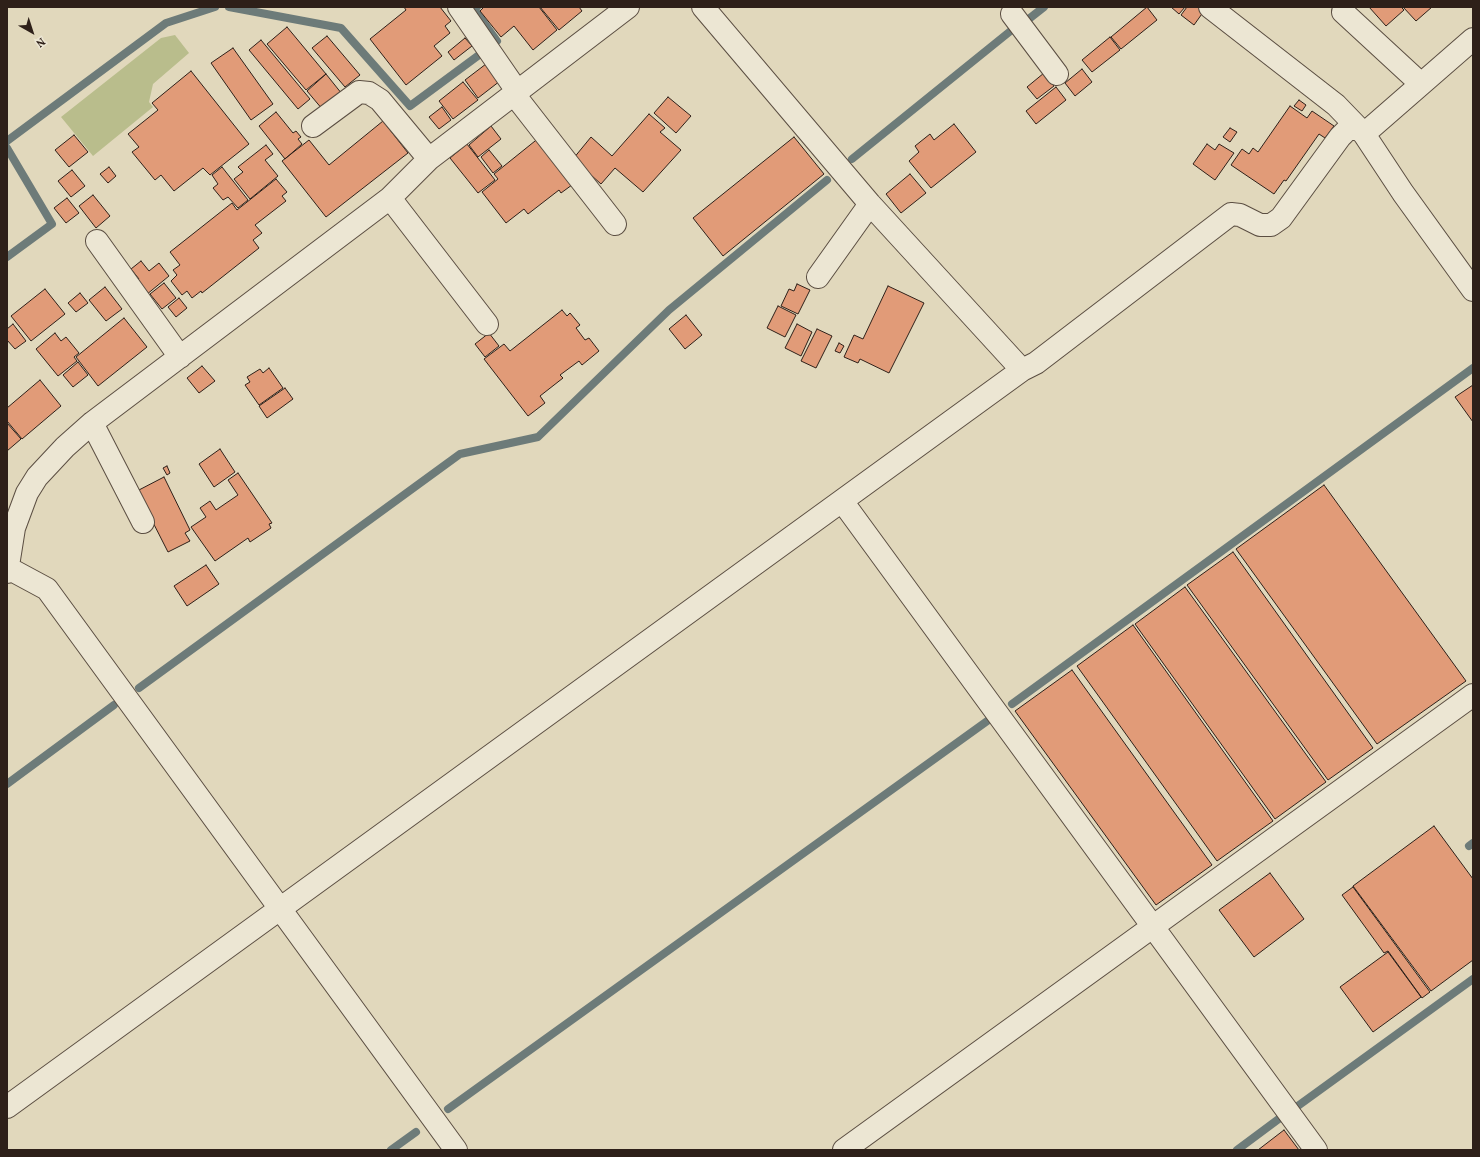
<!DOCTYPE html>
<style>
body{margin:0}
#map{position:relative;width:1480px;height:1157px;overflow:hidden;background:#e1d8bc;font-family:Vollkorn,serif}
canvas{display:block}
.frame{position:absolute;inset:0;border:8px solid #2e2019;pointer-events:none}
.north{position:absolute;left:12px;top:12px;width:40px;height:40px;-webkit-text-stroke:3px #ece6d3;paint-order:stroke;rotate:141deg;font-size:11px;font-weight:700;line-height:16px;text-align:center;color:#2e2019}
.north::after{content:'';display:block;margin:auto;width:14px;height:18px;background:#2e2019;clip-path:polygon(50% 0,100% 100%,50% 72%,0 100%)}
</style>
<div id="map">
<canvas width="1480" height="1157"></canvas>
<div class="frame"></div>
<div class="north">N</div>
</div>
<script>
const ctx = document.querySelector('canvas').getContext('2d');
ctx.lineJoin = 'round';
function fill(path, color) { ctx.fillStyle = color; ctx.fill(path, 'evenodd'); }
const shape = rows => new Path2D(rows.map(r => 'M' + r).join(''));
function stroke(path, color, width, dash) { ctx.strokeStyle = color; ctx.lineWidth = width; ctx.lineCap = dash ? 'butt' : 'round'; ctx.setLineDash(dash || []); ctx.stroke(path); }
const green = shape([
 [175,35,189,53,153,84,149,102,153,107,93,156,61,117,161,38]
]);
const stream = shape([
 [229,7,341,28,410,106,479,55],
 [477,7,474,9,497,41],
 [1030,18,1044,7],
 [7,141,166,23,215,7],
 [7,148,52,224,7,257],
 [852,159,1013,29],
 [139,688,460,454,538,437,669,310,827,180],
 [1012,704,1473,368],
 [7,784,114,705],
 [1469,846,1473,843],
 [1295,1108,1473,979],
 [448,1109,990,719],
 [391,1150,416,1132],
 [1237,1150,1280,1118]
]);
const building = shape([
 [404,7,440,7,451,21,445,26,450,33,434,46,442,56,406,85,370,39,406,10,404,7],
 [484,7,539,7,557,30,533,50,514,26,501,37,480,11,484,7],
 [540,7,579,7,582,11,559,30,540,7],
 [1147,7,1157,20,1121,49,1111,37,1147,7],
 [1171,7,1185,7,1179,14,1171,7],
 [1187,7,1199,7,1204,11,1194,25,1181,15,1187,7],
 [1369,7,1401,7,1404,10,1386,26,1369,7],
 [1403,7,1432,7,1416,21,1403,7],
 [287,27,326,74,306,90,267,44,287,27],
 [327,36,360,75,345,87,312,48,327,36],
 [1110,37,1120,50,1092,72,1082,60,1110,37],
 [465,38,472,46,454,60,448,52,465,38],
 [261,40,310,99,298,109,249,50,261,40],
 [233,48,273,104,251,120,211,63,233,48],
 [486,64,500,81,478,98,465,80,486,64],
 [1082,69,1092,82,1075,96,1065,83,1082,69],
 [191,71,249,144,210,175,203,168,174,191,161,175,155,180,132,152,139,147,128,134,158,110,152,103,191,71],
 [1044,73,1054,86,1037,99,1027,87,1044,73],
 [326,74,342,94,323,110,307,91,326,74],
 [463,82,478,100,453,119,439,101,463,82],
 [1056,87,1066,100,1036,124,1026,111,1056,87],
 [668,97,691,116,676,133,654,113,668,97],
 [1299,100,1306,105,1302,111,1294,106,1299,100],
 [1290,106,1307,118,1312,111,1334,126,1325,138,1319,134,1286,181,1284,180,1274,194,1231,165,1242,149,1249,154,1253,148,1258,152,1290,106],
 [442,107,451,120,439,129,429,117,442,107],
 [276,112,293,133,296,131,301,137,298,139,302,144,285,159,259,126,276,112],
 [649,114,665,128,660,132,681,150,643,192,615,168,601,184,573,159,591,137,612,156,649,114],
 [383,121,408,153,326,217,282,161,309,140,329,165,383,121],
 [954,124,976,152,931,188,909,161,919,152,915,146,930,134,934,140,954,124],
 [491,126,501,139,478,157,469,145,491,126],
 [1230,128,1237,132,1230,142,1223,137,1230,128],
 [74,135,88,152,69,167,55,150,74,135],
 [540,137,576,182,561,193,559,190,528,214,524,209,506,223,482,192,498,179,494,174,540,137],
 [794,137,824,174,723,256,693,218,794,137],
 [467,144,495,180,478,193,450,158,467,144],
 [1207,144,1215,150,1219,144,1234,153,1215,180,1193,164,1207,144],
 [266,145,273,154,265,160,278,176,250,199,234,179,243,172,238,167,266,145],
 [489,150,502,166,493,173,481,157,489,150],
 [109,167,116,176,108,183,100,174,109,167],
 [222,167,248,200,238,208,228,197,223,200,213,188,218,184,212,175,222,167],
 [72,170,85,186,71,197,58,181,72,170],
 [910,174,926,193,901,213,886,194,910,174],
 [276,179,287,192,282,196,286,201,255,225,262,233,253,240,259,248,202,293,201,291,192,298,187,291,182,295,171,281,177,275,173,270,180,265,170,252,232,203,237,210,276,179],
 [93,195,110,216,96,228,79,206,93,195],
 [67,198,79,213,66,223,54,208,67,198],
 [141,261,149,271,159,263,169,276,146,295,135,281,139,279,131,269,141,261],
 [164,283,176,298,162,309,150,294,164,283],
 [797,284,810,290,798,314,781,306,789,289,794,291,797,284],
 [888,286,924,303,889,373,860,359,858,363,844,357,854,335,863,339,888,286],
 [105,287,122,309,106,321,89,300,105,287],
 [45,289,65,314,31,341,11,316,45,289],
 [80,293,88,303,76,312,68,303,80,293],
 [179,298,187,308,176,317,168,307,179,298],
 [778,306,796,315,785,337,767,328,778,306],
 [562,310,567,316,570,313,580,325,576,328,585,340,589,338,599,351,582,365,579,361,560,375,563,378,540,396,545,403,528,416,484,359,504,344,510,351,562,310],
 [686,315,702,335,685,349,669,329,686,315],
 [124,318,147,347,98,386,76,357,124,318],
 [13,324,26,341,15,349,7,340,7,329,13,324],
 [797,324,812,332,801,356,785,348,797,324],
 [817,329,832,336,816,368,801,361,817,329],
 [55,333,61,341,66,337,79,353,74,357,77,361,58,376,36,349,55,333],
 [489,333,499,346,485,357,475,344,489,333],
 [839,343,844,346,840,353,835,351,839,343],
 [78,362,88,375,73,387,63,375,78,362],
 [202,366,215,381,199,393,187,378,202,366],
 [269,368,283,388,259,405,245,385,250,382,247,377,260,369,263,373,269,368],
 [40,380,61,406,22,439,7,421,7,408,40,380],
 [1473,385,1473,422,1455,397,1473,385],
 [285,388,293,399,267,418,259,406,285,388],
 [7,423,21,439,7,451,7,423],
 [220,449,235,472,214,487,199,464,220,449],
 [167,466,170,473,167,475,163,468,167,466],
 [238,473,272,523,269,524,271,528,250,542,248,538,215,561,191,527,206,517,200,508,210,501,216,510,238,495,228,480,238,473],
 [164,477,190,530,185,533,190,541,168,552,137,491,164,477],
 [1324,485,1466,681,1377,744,1236,549,1324,485],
 [1233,552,1373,748,1328,780,1187,585,1233,552],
 [206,565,219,584,187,606,174,586,206,565],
 [1185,587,1326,782,1275,819,1135,624,1185,587],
 [1133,625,1273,821,1217,861,1077,666,1133,625],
 [1072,670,1212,865,1156,905,1015,711,1072,670],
 [1434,826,1473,879,1473,960,1431,991,1353,886,1434,826],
 [1270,873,1304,919,1254,957,1219,910,1270,873],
 [1353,887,1430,992,1422,998,1388,951,1384,953,1342,895,1353,887],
 [1388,952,1421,997,1373,1032,1340,987,1388,952],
 [1284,1130,1299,1150,1258,1150,1284,1130]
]);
const minor = shape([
 [459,7,517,91],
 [703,7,870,204,1022,370],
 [1210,7,1336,105,1364,134,1403,193,1473,290],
 [1343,12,1421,84],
 [1012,14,1057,74],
 [513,93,615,224],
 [313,126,359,92,369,93,380,100,429,159],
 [1364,134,1473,39],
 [390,198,487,324],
 [97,241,180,357],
 [818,277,870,204],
 [92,423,143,522],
 [842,501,1316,1150],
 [8,568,47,589,456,1150],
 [7,572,14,528,27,493,37,477,65,447,92,423,390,198,429,159,628,7],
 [7,1107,1022,370,1036,363,1231,214,1240,215,1260,225,1271,225,1281,218,1340,137,1347,130,1357,128],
 [844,1150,1473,695]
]);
fill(green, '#b9bd8c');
stroke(stream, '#6d7b79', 8);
fill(building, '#e19b78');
stroke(building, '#2e2019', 1);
stroke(minor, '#5b4e42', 24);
stroke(minor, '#ece6d3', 22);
</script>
